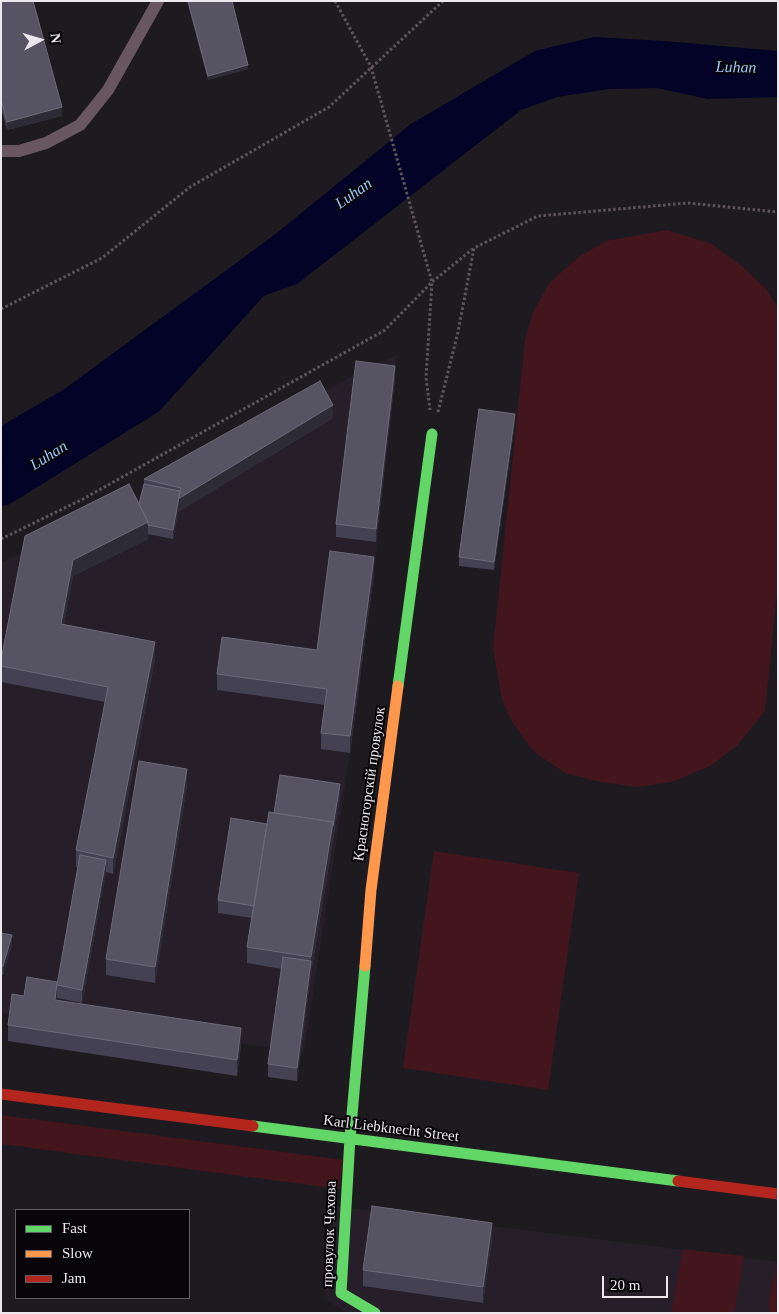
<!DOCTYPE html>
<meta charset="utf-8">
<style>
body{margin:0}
#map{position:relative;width:779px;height:1314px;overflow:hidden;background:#1d1b1f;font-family:"Times New Roman",serif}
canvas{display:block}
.frame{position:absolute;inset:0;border:2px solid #ebe7ed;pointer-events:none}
.legend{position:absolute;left:15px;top:1209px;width:175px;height:90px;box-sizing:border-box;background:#070508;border:1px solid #625f64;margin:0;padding:6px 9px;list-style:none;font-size:15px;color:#ebe7ed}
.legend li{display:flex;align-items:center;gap:10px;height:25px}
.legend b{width:25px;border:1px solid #625f64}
.north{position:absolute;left:15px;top:15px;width:50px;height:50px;-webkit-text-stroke:4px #070508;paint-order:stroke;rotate:84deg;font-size:14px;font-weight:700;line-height:20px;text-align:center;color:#ebe7ed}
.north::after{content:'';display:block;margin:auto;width:18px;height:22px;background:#ebe7ed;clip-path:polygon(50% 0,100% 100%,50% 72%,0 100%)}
.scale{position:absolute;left:602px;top:1276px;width:66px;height:22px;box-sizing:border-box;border:2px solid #ebe7ed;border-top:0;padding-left:6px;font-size:15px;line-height:18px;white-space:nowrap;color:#ebe7ed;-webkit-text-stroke:4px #070508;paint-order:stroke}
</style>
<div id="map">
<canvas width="779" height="1314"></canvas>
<div class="frame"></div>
<ul class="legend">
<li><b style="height:6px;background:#63d668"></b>Fast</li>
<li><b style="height:6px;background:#ff974d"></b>Slow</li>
<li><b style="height:6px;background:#b3261e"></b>Jam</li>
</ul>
<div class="north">N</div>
<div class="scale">20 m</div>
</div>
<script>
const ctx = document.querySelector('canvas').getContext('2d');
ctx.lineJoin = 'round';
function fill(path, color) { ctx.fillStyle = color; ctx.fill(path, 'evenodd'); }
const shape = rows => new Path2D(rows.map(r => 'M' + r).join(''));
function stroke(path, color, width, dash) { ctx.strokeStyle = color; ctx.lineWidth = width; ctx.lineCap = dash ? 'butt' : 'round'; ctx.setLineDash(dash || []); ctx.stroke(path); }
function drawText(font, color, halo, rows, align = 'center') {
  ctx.font = font + ' "Times New Roman",serif'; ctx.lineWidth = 4; ctx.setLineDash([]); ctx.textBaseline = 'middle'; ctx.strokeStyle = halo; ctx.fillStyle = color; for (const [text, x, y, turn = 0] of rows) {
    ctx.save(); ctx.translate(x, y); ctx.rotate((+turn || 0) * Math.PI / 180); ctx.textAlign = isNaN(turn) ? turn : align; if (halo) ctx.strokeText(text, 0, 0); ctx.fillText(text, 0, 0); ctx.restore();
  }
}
const built = shape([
 [397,355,374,573,350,753,304,1052,1,1013,1,563,129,501,356,374],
 [334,1206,778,1262,778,1313,346,1313,326,1299,323,1283]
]);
const green = shape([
 [667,230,712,244,743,267,766,289,778,308,778,584,765,711,738,745,710,766,672,782,637,787,600,782,565,773,534,752,512,722,502,700,493,649,525,340,532,314,550,282,580,256,606,241],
 [434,851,579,873,548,1090,403,1068],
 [1,1115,344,1160,339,1189,1,1144],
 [683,1249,744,1256,735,1310,730,1313,671,1313],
 [776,1263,778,1313,771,1313,768,1307]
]);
const water = shape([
 [594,37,664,41,778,51,778,97,708,99,657,88,609,89,557,97,521,110,297,284,232,307,53,441,1,468,1,426,63,390,273,236,411,124,535,51]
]);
const river = shape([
 [1,486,146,396,254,277]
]);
const path = shape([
 [335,1,371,67,432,282,426,377,430,410],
 [1,309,102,258,190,187,329,107,443,1],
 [438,412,458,332,474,248,538,216,688,203,778,212],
 [1,539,83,499,385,330,432,282,474,248]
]);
const lane = shape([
 [1,151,19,151,46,143,80,125,108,90,158,1]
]);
const fast = shape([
 [398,686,432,434],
 [365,966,350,1138,341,1293,375,1313],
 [253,1126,678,1181]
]);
const slow = shape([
 [365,966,371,890,398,686]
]);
const jam = shape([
 [1,1094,253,1126],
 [678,1181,778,1194]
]);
const wall = shape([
 [1,1,62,116,7,130,1,108],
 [187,1,232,1,248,69,208,80],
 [395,379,376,542,336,537,336,524],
 [333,418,178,512,173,539,148,534,148,539,73,576,64,624,155,659,113,874,106,872,82,1003,57,998,57,1001,241,1045,237,1076,8,1041,8,1025,24,996,57,985,78,867,76,867,76,850,105,702,1,682,1,660,25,536,139,504,144,485,144,479],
 [515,422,494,570,459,566,459,557],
 [374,573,350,753,321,749,321,733,325,705,217,690,217,674,317,650],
 [187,785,155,983,106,975,106,959],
 [340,797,311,974,297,1081,268,1077,268,1064,282,969,247,963,247,947,252,918,218,913,218,900,274,813],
 [1,933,12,944,3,975,1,975],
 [492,1239,483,1303,363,1286,363,1270]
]);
const shadedWall = shape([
 [248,65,248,69,208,80,208,76],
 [62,107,62,116,7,130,7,122],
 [395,366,395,379,376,542,376,529],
 [333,405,333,418,178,512,173,539,173,530,178,499],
 [515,414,515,422,494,570,494,562],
 [148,522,148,539,73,576,61,640,61,624,73,560],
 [374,557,374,573,350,753,350,736],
 [155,642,155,659,113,874,113,858],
 [187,769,187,785,155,983,155,967],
 [340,784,340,797,311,974,297,1081,297,1068,311,957,333,822],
 [106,860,106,873,82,1003,82,990],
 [12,935,12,944,3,975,3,966],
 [57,982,57,998,55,1017,55,1000],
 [241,1028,241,1045,237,1076,237,1060],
 [492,1223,492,1239,483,1303,483,1287]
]);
const building = shape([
 [1,1,33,1,62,107,7,122,1,99,1,1],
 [188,1,232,1,248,65,208,76,188,1],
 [356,361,395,366,376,529,336,524,356,361],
 [320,381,333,405,178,499,181,488,144,479,320,381],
 [479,409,515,414,494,562,459,557,479,409],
 [129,484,148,522,73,560,61,624,155,642,113,858,76,850,108,687,1,666,1,660,25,536,129,484],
 [144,484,180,491,173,530,148,525,148,522,139,504,144,484],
 [330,551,374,557,350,736,321,733,327,689,217,674,222,637,317,650,330,551],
 [139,761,187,769,155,967,106,959,139,761],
 [280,775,340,784,333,826,333,822,274,813,280,775],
 [269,812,333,822,311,957,247,947,269,812],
 [231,818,267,824,254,906,218,900,231,818],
 [80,855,106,860,82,990,57,985,80,855],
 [1,933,12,935,3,966,1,966,1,933],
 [283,957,311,961,297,1068,268,1064,283,957],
 [27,977,57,982,55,1000,241,1028,237,1060,8,1025,12,994,24,996,27,977],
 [372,1206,492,1223,483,1287,363,1270,372,1206]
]);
const streetNames = [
 ["Красногорскій провулок",370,784,-82],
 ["Karl Liebknecht Street",391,1129,7],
 ["провулок Чехова",330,1234,-88]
];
const waterNames = [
 ["Luhan",736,68,1],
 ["Luhan",354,194,-35],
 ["Luhan",49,456,-32]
];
fill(built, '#261e29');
fill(green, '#43151d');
fill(water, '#030227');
stroke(river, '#030227', 40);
stroke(path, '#5f565d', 3, [2.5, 2.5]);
stroke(lane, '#685761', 12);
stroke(fast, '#63d668', 11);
stroke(slow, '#ff974d', 11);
stroke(jam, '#b3261e', 11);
fill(wall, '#444152');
fill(shadedWall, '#2d2b36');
fill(building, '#565362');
stroke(building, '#6d6a78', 1);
drawText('15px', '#ebe7ed', '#070508', streetNames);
drawText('italic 16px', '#98c6fd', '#070508', waterNames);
</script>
